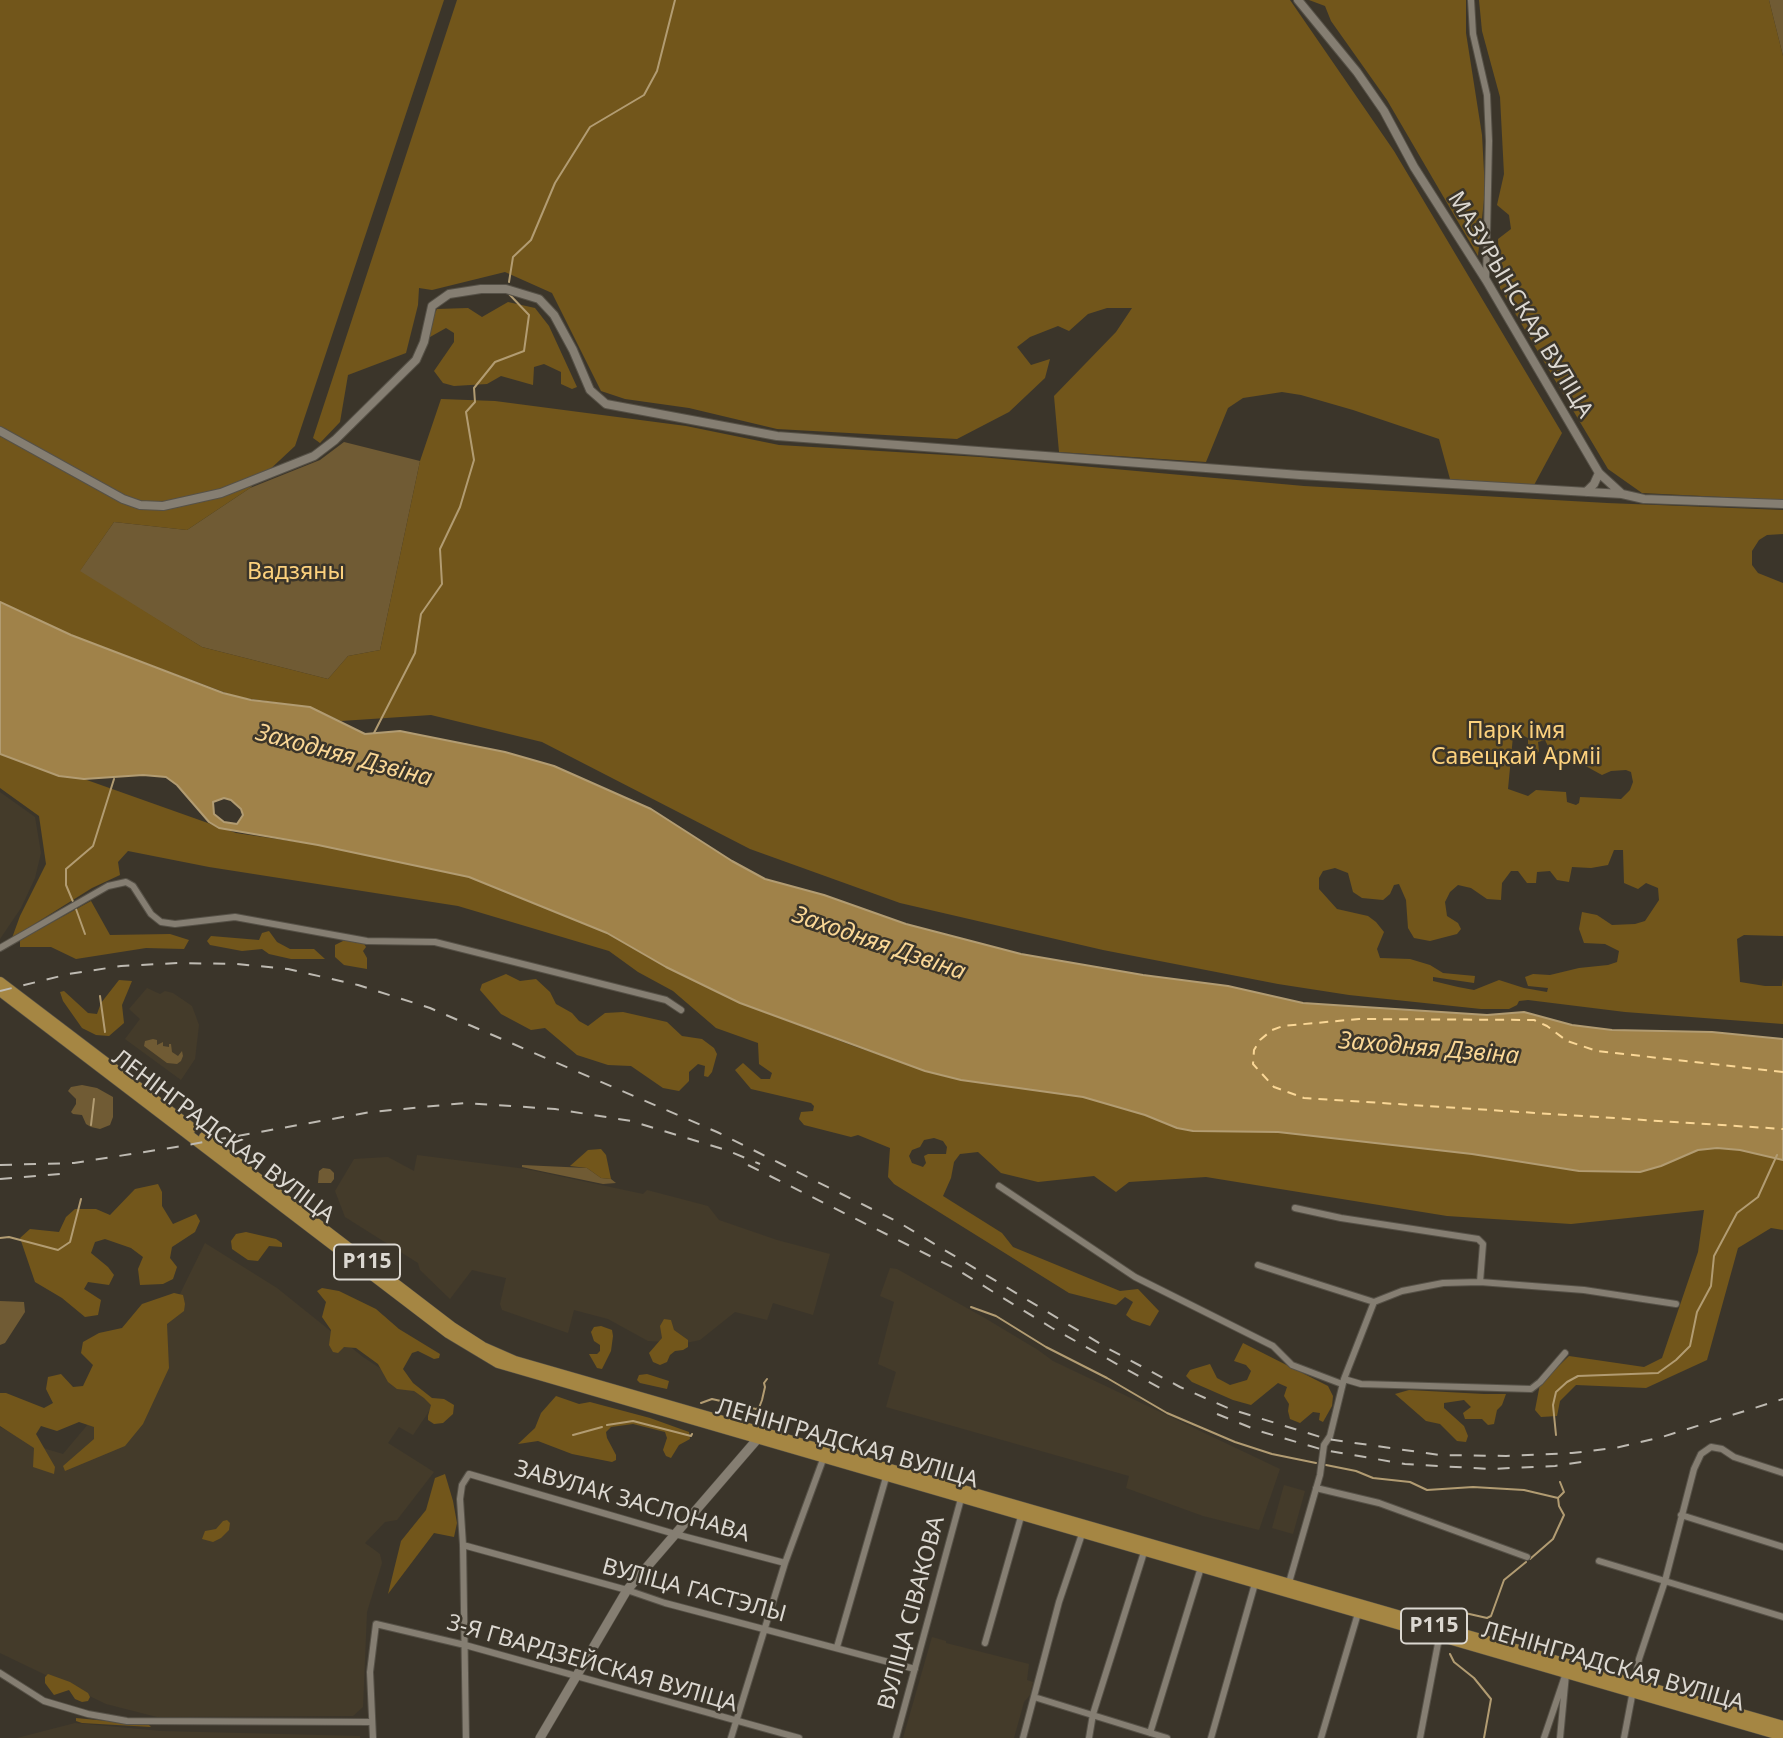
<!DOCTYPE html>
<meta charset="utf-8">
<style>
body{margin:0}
canvas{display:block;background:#3b352a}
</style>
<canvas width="1783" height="1738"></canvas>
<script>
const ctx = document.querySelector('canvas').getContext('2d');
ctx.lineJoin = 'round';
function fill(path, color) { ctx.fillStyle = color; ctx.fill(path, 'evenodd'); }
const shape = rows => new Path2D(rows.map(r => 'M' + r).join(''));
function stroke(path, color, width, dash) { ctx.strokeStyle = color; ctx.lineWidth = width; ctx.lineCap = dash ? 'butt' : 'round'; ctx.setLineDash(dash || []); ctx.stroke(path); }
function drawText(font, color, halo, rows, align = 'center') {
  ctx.font = font + ' "Noto Sans",sans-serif'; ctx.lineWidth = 5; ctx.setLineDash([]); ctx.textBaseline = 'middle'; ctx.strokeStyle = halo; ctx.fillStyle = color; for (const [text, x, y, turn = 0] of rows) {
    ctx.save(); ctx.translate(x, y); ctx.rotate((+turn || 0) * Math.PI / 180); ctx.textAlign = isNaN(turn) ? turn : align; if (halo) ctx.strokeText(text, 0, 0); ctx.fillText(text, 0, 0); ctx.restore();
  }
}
const built = shape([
 [0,792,35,817,41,853,35,878,21,908,0,939],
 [147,988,160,994,165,991,173,993,192,1006,199,1025,195,1059,181,1080,125,1039,140,1019,129,1009],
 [417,1155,526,1169,643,1194,647,1190,708,1206,719,1220,777,1240,830,1254,813,1315,773,1303,767,1320,735,1312,700,1340,686,1343,648,1341,608,1319,574,1310,568,1333,502,1310,500,1304,506,1278,472,1270,450,1299,420,1270,418,1263,345,1217,335,1191,354,1159,388,1157,414,1171],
 [205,1243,277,1288,363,1357,434,1404,413,1435,399,1427,388,1443,434,1472,397,1520,385,1522,365,1543,380,1554,382,1563,367,1612,363,1707,353,1716,157,1717,106,1704,0,1653,0,1427,46,1449,63,1454,89,1423,177,1300],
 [890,1268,897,1269,983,1317,1038,1350,1053,1361,1280,1469,1259,1530,1203,1516,1126,1488,1129,1476,886,1407,896,1372,878,1364,894,1302,880,1296],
 [1284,1485,1305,1491,1293,1534,1272,1528],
 [932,1637,946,1641,946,1643,950,1644,1029,1664,1027,1680,1033,1682,1030,1695,1024,1702,1014,1738,903,1738],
 [75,1723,161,1731,360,1736,360,1738,17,1738]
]);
const green = shape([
 [1769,0,1783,0,1783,56],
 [344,442,420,461,380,650,348,656,328,679,202,647,79,572,114,522,187,530,250,488,320,460],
 [153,1039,157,1040,157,1045,163,1042,163,1046,169,1047,169,1044,171,1044,172,1052,178,1056,182,1051,183,1056,181,1061,177,1064,167,1063,144,1046,145,1041],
 [82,1085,97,1088,113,1097,113,1117,110,1125,100,1129,91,1127,86,1124,82,1115,73,1114,71,1112,76,1104,76,1099,68,1091,71,1087],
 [522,1165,587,1168,601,1178,611,1179,616,1183,603,1184,531,1169,522,1167],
 [323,1168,330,1169,334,1173,334,1179,331,1183,318,1183,319,1171],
 [0,1301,24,1302,25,1312,5,1343,0,1345]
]);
const forest = shape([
 [0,0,444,0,295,446,250,488,187,530,114,522,80,571,202,647,328,679,348,656,380,650,420,461,441,399,495,401,686,426,779,445,980,457,1304,486,1607,503,1783,510,1783,534,1767,535,1759,540,1752,551,1752,565,1758,573,1783,583,1783,936,1744,935,1737,939,1740,982,1765,986,1782,986,1783,978,1783,1024,1625,1012,1528,1000,1519,1001,1517,1005,1509,1009,1481,1009,1349,995,1278,984,1103,950,900,903,750,849,542,742,431,715,341,721,310,707,237,697,71,635,0,602],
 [1520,734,1528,738,1528,753,1537,754,1539,751,1538,742,1545,740,1548,746,1547,757,1553,759,1556,750,1561,749,1571,758,1602,775,1611,771,1626,770,1631,772,1633,782,1630,790,1621,799,1580,797,1579,803,1576,805,1567,802,1566,792,1536,790,1528,796,1508,789,1513,736],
 [1614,850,1623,850,1624,883,1638,889,1646,883,1658,888,1659,900,1645,921,1635,924,1612,925,1597,915,1582,912,1579,929,1584,943,1605,944,1619,951,1617,962,1608,965,1579,968,1550,975,1533,974,1525,977,1528,986,1548,988,1547,992,1524,988,1499,980,1474,990,1458,987,1433,981,1433,977,1474,983,1475,976,1443,973,1430,965,1410,959,1380,958,1377,949,1384,932,1376,922,1368,916,1337,909,1319,889,1319,878,1323,871,1335,868,1348,873,1353,892,1362,898,1383,900,1390,894,1394,885,1399,884,1406,900,1408,928,1414,938,1430,941,1457,934,1461,929,1458,923,1447,916,1445,902,1450,892,1458,885,1471,888,1487,899,1501,900,1502,883,1511,871,1518,871,1527,883,1536,883,1537,872,1550,871,1557,880,1569,882,1572,867,1591,868,1608,865],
 [457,0,1290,0,1394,151,1562,433,1533,487,1450,479,1439,439,1353,410,1301,395,1282,392,1243,398,1228,408,1206,462,1059,452,1054,396,1116,332,1132,308,1107,308,1088,314,1069,331,1058,326,1030,337,1017,347,1031,365,1050,359,1045,378,1009,412,957,439,777,429,689,408,625,399,601,391,552,293,505,272,432,290,419,288,418,305,406,353,348,375,340,422,320,443,313,438],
 [1309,0,1466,0,1466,33,1482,135,1485,190,1478,256,1387,100,1331,21,1325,6],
 [1479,0,1769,0,1783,56,1783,500,1642,493,1608,469,1500,288,1498,239,1511,229,1509,215,1497,205,1504,174,1500,97,1482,31],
 [508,302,535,308,549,326,577,387,572,389,561,384,561,372,544,364,534,367,533,385,501,376,487,384,454,386,443,383,434,371,454,342,454,333,446,328,430,337,427,329,437,309,468,308,482,317],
 [0,754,59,776,84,779,236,833,318,845,469,877,607,933,666,967,740,1003,856,1047,943,1076,1084,1097,1145,1115,1177,1128,1278,1132,1472,1154,1579,1171,1640,1172,1661,1166,1698,1150,1717,1148,1740,1150,1776,1157,1783,1160,1783,1230,1771,1228,1738,1248,1707,1360,1646,1388,1576,1385,1560,1401,1557,1416,1541,1417,1535,1410,1540,1384,1569,1356,1644,1367,1662,1358,1698,1252,1704,1210,1571,1224,1447,1216,1206,1177,1129,1182,1116,1192,1094,1176,1038,1182,1001,1173,978,1152,960,1154,954,1162,951,1178,943,1196,1002,1233,1013,1247,1120,1291,1138,1289,1159,1311,1150,1326,1132,1320,1126,1315,1133,1302,1125,1297,1116,1305,1069,1293,894,1184,888,1177,890,1148,858,1135,851,1137,804,1125,799,1119,801,1112,813,1111,814,1106,811,1103,751,1089,735,1070,743,1063,761,1079,770,1079,772,1073,759,1064,758,1043,716,1028,673,991,638,972,609,951,458,906,209,867,128,851,118,862,120,875,92,888,12,938,20,916,46,864,39,816,0,788],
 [934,1138,943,1141,947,1147,946,1154,928,1154,924,1156,926,1163,923,1167,912,1163,909,1156,912,1150,920,1147,924,1140],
 [91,901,110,935,170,934,189,940,184,949,146,948,76,959,51,947,20,947,20,940],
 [269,931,277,942,290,949,314,949,325,959,291,959,269,954,262,949,242,951,210,945,207,941,211,936,259,940,262,933],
 [345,940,363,942,366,947,363,951,367,958,367,969,344,965,335,957,335,945],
 [506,974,520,981,536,979,550,992,556,1004,572,1013,579,1021,588,1026,605,1013,623,1012,667,1022,682,1036,702,1039,714,1048,717,1054,712,1072,708,1077,704,1076,705,1066,698,1064,689,1072,689,1081,679,1091,663,1088,631,1066,608,1065,577,1055,545,1028,531,1030,501,1014,480,990,482,984],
 [119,980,132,981,122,1005,124,1023,109,1036,96,1035,82,1028,63,1001,60,992,64,991,88,1013,97,1014,101,1003],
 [601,1149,606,1155,611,1179,601,1178,587,1168,570,1166,588,1150],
 [158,1184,162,1192,162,1206,173,1224,196,1214,200,1221,195,1232,172,1247,170,1258,177,1267,173,1279,163,1284,140,1285,138,1269,143,1257,131,1248,105,1239,95,1242,91,1253,108,1267,114,1275,109,1285,88,1282,84,1289,101,1300,98,1315,85,1317,62,1298,35,1282,20,1238,30,1229,59,1232,66,1217,75,1209,96,1209,110,1215,135,1189],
 [246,1232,276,1239,282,1243,282,1247,269,1246,258,1261,248,1260,232,1249,231,1241,236,1234],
 [322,1288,339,1291,376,1309,399,1329,440,1354,439,1358,434,1359,418,1351,412,1353,403,1369,413,1383,432,1398,444,1399,454,1405,453,1414,443,1423,434,1424,428,1420,428,1416,431,1405,424,1398,414,1391,397,1389,388,1382,378,1364,356,1348,344,1347,338,1353,333,1352,329,1345,331,1330,322,1317,326,1302,317,1291],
 [174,1293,183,1295,185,1304,184,1311,167,1324,169,1368,143,1424,125,1446,65,1471,63,1466,94,1439,94,1427,79,1422,57,1431,41,1426,36,1434,55,1467,54,1474,33,1467,34,1448,0,1426,0,1393,6,1393,44,1408,53,1403,46,1389,48,1377,61,1374,73,1387,83,1386,93,1365,81,1353,83,1342,99,1333,122,1328,142,1304],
 [664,1319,671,1320,674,1330,688,1340,688,1347,683,1350,675,1351,670,1355,667,1362,660,1365,653,1362,649,1353,662,1338,660,1326],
 [601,1326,612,1330,613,1336,611,1351,602,1369,597,1368,589,1354,597,1354,600,1351,600,1345,594,1341,591,1332,594,1327],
 [1243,1343,1328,1386,1333,1396,1332,1406,1323,1422,1319,1420,1320,1413,1313,1412,1300,1423,1290,1419,1288,1411,1289,1404,1284,1396,1287,1387,1278,1383,1251,1405,1233,1400,1192,1382,1186,1376,1190,1370,1210,1364,1217,1378,1230,1385,1247,1380,1251,1371,1246,1365,1234,1361],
 [647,1374,669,1381,667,1389,640,1383,637,1380,639,1375],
 [1409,1390,1484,1394,1506,1394,1502,1405,1497,1410,1494,1424,1488,1425,1482,1419,1465,1419,1463,1413,1471,1407,1464,1400,1444,1403,1444,1408,1464,1426,1468,1436,1466,1442,1457,1441,1440,1424,1426,1421,1395,1394],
 [556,1396,579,1404,590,1402,650,1418,689,1432,690,1439,679,1445,671,1458,666,1456,663,1450,667,1438,665,1432,633,1424,611,1427,606,1432,607,1438,616,1455,616,1460,612,1462,572,1454,538,1441,518,1444,535,1428,541,1413],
 [445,1474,453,1501,457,1523,454,1537,434,1533,388,1594,401,1541,426,1510,435,1478],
 [227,1520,230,1523,229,1530,221,1538,213,1542,202,1539,205,1531,216,1529,223,1521],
 [48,1674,70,1682,88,1693,90,1697,88,1701,82,1702,75,1699,69,1690,54,1695,45,1683,45,1677],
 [76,1718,149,1725,151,1727,82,1723,76,1721]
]);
const water = shape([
 [0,602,71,635,223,693,251,700,310,707,365,734,400,731,505,752,554,766,651,809,732,861,765,879,824,895,906,924,1021,954,1143,975,1228,986,1303,1003,1487,1015,1524,1012,1572,1025,1612,1030,1712,1032,1783,1039,1783,1160,1740,1150,1717,1148,1698,1150,1661,1166,1640,1172,1579,1171,1472,1154,1278,1132,1193,1131,1177,1128,1145,1115,1083,1097,961,1080,925,1071,740,1003,666,967,607,933,469,877,318,845,219,828,209,822,177,785,166,777,143,775,84,779,59,776,0,754,0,602],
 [224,798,231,800,241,809,243,815,237,824,224,822,214,814,213,802,224,798]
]);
const stream = shape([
 [509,282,513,257,531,240,555,183,590,127,644,95,657,71,675,0],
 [374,733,415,653,421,614,442,584,440,549,460,507,474,460,466,412,475,402,474,388,495,362,524,351,529,315,509,294],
 [74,904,66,885,66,869,93,846,114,779],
 [76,909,85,934],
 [100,996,105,1032],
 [91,1125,94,1099],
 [0,1238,9,1237,58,1250,70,1242,81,1199],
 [971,1307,996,1316,1046,1347,1107,1378,1167,1413,1235,1442,1272,1454,1316,1463],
 [701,1403,712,1399,756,1409,759,1408,762,1400,765,1387,764,1383,767,1379],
 [607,1425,633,1421,691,1436,692,1434],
 [573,1435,602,1427],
 [1556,1435,1553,1405,1556,1392,1567,1382,1578,1376,1658,1373,1676,1360,1690,1346,1697,1312,1711,1286,1714,1256,1737,1213,1758,1197,1777,1155],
 [1326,1465,1356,1471,1373,1478,1410,1482,1427,1490,1473,1487,1524,1490,1558,1498],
 [1530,1559,1553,1539,1564,1515,1559,1506,1558,1498,1564,1492,1560,1482],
 [1461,1615,1465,1613,1487,1618,1491,1616,1504,1580,1526,1562],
 [1450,1654,1454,1662,1474,1678,1491,1699,1484,1738]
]);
const ferry = shape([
 [1783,1072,1597,1051,1567,1041,1547,1026,1534,1020,1359,1019,1283,1026,1272,1030,1260,1040,1254,1050,1253,1064,1274,1087,1304,1098,1783,1129]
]);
const minor = shape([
 [1471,0,1473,34,1487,95,1489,141,1486,280],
 [0,948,108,886,126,882,133,886,151,914,161,922,175,924,235,917,367,941,435,942,666,1000,681,1010],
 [999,1186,1135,1277,1273,1346,1292,1365,1342,1384],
 [1295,1208,1341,1218,1478,1239,1483,1244,1480,1282],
 [1258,1265,1374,1302],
 [1344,1379,1361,1384,1531,1389,1540,1382,1565,1353],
 [1316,1488,1379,1503,1527,1557],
 [1681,1515,1783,1547],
 [463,1545,627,1590,665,1603,915,1669],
 [1599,1561,1783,1617],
 [1288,1586,1320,1475,1324,1445,1330,1436,1344,1379,1374,1302,1402,1291,1443,1283,1480,1282,1584,1290,1676,1304],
 [985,1643,1022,1513],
 [837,1647,887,1474],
 [0,1673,44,1701,88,1714,127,1721,371,1722],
 [1034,1697,1167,1738],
 [1150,1733,1202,1564],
 [373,1738,370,1672,376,1624,465,1645,799,1738],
 [466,1738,463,1545,460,1499,462,1485,469,1474,675,1534,785,1563],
 [731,1738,785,1563,825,1454],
 [896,1738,962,1495],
 [1023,1738,1059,1602,1083,1531],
 [1089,1738,1093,1714,1145,1549],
 [1211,1738,1256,1580],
 [1321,1738,1359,1610],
 [1420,1738,1440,1633],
 [1544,1738,1567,1670],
 [1560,1738,1566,1674],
 [1624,1738,1639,1659,1665,1581,1694,1469,1701,1454,1711,1447,1722,1449,1734,1457,1783,1473]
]);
const tertiary = shape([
 [1298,0,1357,72,1384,111,1414,167,1486,280,1599,473,1622,494,1644,499,1783,504],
 [0,431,123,499,140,505,163,506,221,493,314,456,335,440,416,360,424,342,432,306,449,294,481,289,506,289,539,299,554,315,573,350,590,390,606,404,777,436,1300,475,1622,494],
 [1586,492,1594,484,1599,473]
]);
const secondary = shape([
 [540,1738,627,1590,760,1436]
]);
const primary = shape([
 [0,982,192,1128],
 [0,991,448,1333,498,1363,1783,1736],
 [204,1137,452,1327,483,1347,515,1361,1783,1726]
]);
const rail = shape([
 [0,991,69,974,121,966,179,963,237,964,288,969,358,985,430,1008,717,1132,898,1222,1109,1349,1180,1387,1230,1409,1327,1439,1440,1455,1506,1456,1572,1453,1615,1448,1662,1437,1783,1399],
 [0,1165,74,1163,176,1147,371,1112,465,1103,555,1109,631,1121,726,1150,760,1164],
 [748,1165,956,1269,1052,1328,1160,1388],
 [0,1179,60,1174],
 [1217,1414,1259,1431,1324,1450,1405,1464,1490,1469,1555,1466,1587,1461]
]);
const shields = [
 [367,1262,66],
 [1434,1626,66]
];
const shieldNames = [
 ["Р115",367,1262],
 ["Р115",1434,1626]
];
const streetNames = [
 ["МАЗУРЫНСКАЯ ВУЛІЦА",1520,305,59],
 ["ЛЕНІНГРАДСКАЯ ВУЛІЦА",223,1137,37],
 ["ЛЕНІНГРАДСКАЯ ВУЛІЦА",847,1444,16],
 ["ЗАВУЛАК ЗАСЛОНАВА",632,1502,16],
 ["ВУЛІЦА ГАСТЭЛЫ",694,1591,15],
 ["ВУЛІЦА СІВАКОВА",912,1613,-75],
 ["3-Я ГВАРДЗЕЙСКАЯ ВУЛІЦА",592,1664,16],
 ["ЛЕНІНГРАДСКАЯ ВУЛІЦА",1613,1667,16]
];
const parkNames = [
 ["Вадзяны",296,572],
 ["Парк імя",1516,731],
 ["Савецкай Арміі",1516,757]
];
const waterNames = [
 ["Заходняя Дзвіна",344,756,15],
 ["Заходняя Дзвіна",879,944,19],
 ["Заходняя Дзвіна",1429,1049,5]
];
fill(built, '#443b2a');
fill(green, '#705b34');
fill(forest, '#72561b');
fill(water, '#a08249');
stroke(water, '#b29c72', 2);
stroke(stream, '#b29c72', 2);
stroke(ferry, '#fad796', 2, [9, 7]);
stroke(minor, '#565147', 8);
stroke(tertiary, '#565147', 10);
stroke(secondary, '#565147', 10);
stroke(primary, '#565147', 11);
stroke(minor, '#857e72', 6);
stroke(tertiary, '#857e72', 8);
stroke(secondary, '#857e72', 9);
stroke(primary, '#a58643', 10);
stroke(rail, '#bebab2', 2, [12, 12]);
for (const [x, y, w] of shields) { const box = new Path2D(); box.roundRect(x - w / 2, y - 17.5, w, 35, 5); ctx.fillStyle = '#3b352a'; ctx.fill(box); stroke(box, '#dcd8d1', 2); }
drawText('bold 21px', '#dcd8d1', null, shieldNames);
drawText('23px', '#dcd8d1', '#3b352a', streetNames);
drawText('23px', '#fcd17d', '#3b352a', parkNames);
drawText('italic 24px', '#fad796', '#3b352a', waterNames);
</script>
